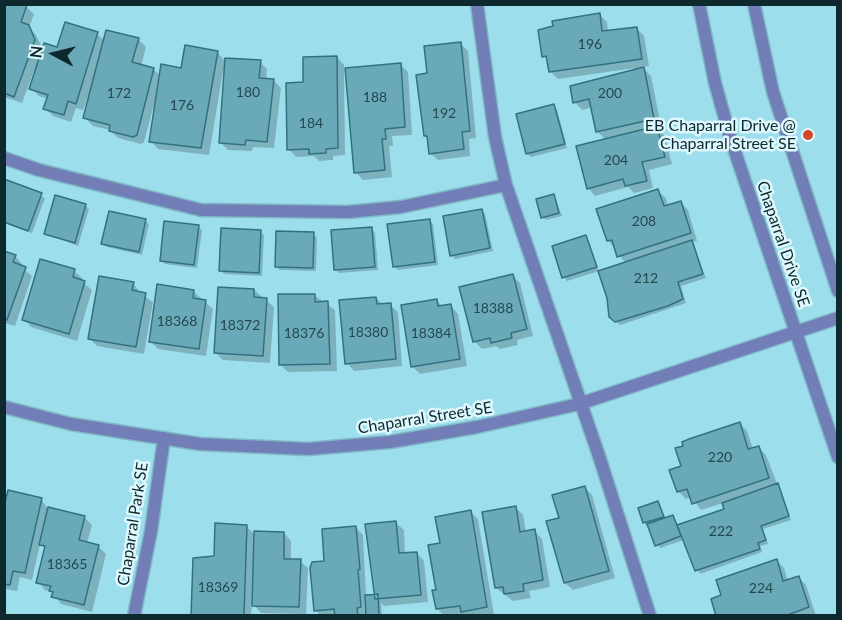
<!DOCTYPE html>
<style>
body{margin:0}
#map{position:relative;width:842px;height:620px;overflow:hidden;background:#9ddeed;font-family:Lato,sans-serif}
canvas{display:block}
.frame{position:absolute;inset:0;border:6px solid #0e292e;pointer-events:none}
.north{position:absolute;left:24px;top:24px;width:60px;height:60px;-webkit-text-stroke:4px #def8fe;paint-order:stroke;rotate:277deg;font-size:16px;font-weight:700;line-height:24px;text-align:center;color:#0e292e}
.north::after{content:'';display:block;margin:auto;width:21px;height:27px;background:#0e292e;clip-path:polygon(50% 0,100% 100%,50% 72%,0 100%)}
</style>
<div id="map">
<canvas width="842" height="620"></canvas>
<div class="frame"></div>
<div class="north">N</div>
</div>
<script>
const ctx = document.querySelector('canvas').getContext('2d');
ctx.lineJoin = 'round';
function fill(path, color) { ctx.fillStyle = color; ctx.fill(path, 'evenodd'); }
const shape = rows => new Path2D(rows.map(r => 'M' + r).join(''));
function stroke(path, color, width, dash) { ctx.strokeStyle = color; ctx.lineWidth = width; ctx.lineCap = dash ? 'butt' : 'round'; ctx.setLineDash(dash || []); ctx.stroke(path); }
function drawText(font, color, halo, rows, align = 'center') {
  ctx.font = font + ' Lato,sans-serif'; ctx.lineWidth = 5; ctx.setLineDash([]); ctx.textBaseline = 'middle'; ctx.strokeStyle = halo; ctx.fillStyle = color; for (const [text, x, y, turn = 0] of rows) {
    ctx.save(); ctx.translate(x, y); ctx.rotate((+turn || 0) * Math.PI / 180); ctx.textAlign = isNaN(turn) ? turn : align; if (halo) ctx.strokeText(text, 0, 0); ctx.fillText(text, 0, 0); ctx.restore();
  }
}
const shadow = shape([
 [4,4,23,4,34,14,29,28,36,35,43,50,58,49,97,34,105,41,138,39,146,47,141,66,153,69,161,76,218,53,226,62,260,62,267,69,266,80,273,80,281,88,274,148,253,147,252,151,228,150,220,142,226,71,223,71,209,155,158,149,151,141,157,102,155,101,144,142,141,144,118,138,110,130,93,126,85,118,91,94,89,93,83,110,76,108,71,122,53,116,45,108,48,99,39,96,31,88,36,71,34,70,22,103,4,97],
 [600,15,607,22,608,32,636,28,644,36,649,66,642,67,651,76,661,126,656,127,664,135,672,164,649,170,653,188,634,193,628,187,595,196,588,188,606,140,597,131,592,107,582,110,575,102,635,68,558,79,550,71,549,61,544,56],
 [461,44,468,51,476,138,469,139,470,156,438,160,430,153,429,139,425,135,428,75],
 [337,57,344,65,345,155,333,156,333,160,319,161,314,156,296,157,289,149],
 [400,64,408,72,412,135,392,136,393,146,389,146,392,177,363,180,356,172],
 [554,106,557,110,567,148,531,157,527,153],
 [4,181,45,198,32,233,4,223],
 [658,191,666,198,668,206,680,202,688,210,697,241,692,242,706,278,681,286,686,303,620,325,611,316,608,307,609,298,626,264,608,240],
 [554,196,562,216,546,220,543,217],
 [56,197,86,206,89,209,78,246,46,233],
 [482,210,485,214,493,251,455,259,452,255],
 [145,221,149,224,142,255,107,247,103,243],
 [430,221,433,224,438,265,398,270,394,266],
 [198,227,202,230,197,268,165,264,162,261],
 [372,229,375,233,378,270,339,273,335,269],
 [260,231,264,235,262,276,224,274,220,270],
 [313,234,317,238,316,271,280,270,276,267],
 [585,237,599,271,567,281,564,277],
 [4,253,15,256,22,264,21,267,32,276,15,326,4,323],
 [74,271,82,278,81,281,92,290,77,341,31,327,24,319],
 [513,276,520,283,533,336,517,340,518,345,500,349,496,346,482,349,474,341],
 [133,283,140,293,153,302,144,354,97,346,89,338],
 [254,290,274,307,270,363,223,360,215,352],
 [194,292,213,309,206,356,158,349,150,341],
 [314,295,335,310,337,371,288,372,281,365],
 [376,298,383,305,390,305,398,312,402,366,354,371,347,363],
 [437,301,443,307,451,306,458,314,467,366,420,374,412,366],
 [739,423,747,431,753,449,758,447,766,455,791,520,763,529,768,544,760,546,762,552,700,574,684,540,660,548,644,522,658,503,666,519,673,517,679,526,726,510,723,503,701,510,691,497,686,499,678,491,683,467],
 [584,487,592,495,615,578,573,590,565,583,561,519],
 [41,499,48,509,84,517,92,525,87,543,98,546,106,554,92,612,61,604,52,592,45,590,38,582,46,549,40,544,32,580,20,577,17,591,4,589,4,514],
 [515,507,523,515,526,532,534,531,542,539,550,587,529,591,531,598,513,601,496,588],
 [471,512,478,519,494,615,444,616,437,608,442,544],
 [396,523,404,530,405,554,417,553,424,561,428,602,384,606,381,603,382,616,321,616,316,610,326,562,355,527,363,535,366,596,376,596],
 [247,527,256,536,284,533,291,541,291,561,300,561,308,568,306,614,261,613,252,603,251,616,192,616,215,558],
 [777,561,784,568,788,581,799,578,806,585,816,616,718,616]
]);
const building = shape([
 [4,4,27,5,21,22,29,25,35,40,14,97,4,93,4,4],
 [600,13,602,31,637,27,642,59,549,72,546,56,542,57,538,30,553,26,552,21,600,13],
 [65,22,98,32,76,104,68,101,64,115,43,109,48,95,29,89,44,43,57,47,65,22],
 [106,30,139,38,132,62,154,68,137,135,133,137,109,131,110,125,83,118,106,30],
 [461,42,470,131,462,132,464,149,429,154,427,136,424,136,416,75,427,73,424,46,461,42],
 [185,45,218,51,201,148,149,142,161,64,181,68,185,45],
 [337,56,338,148,326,149,326,153,309,154,309,149,287,150,286,83,303,82,303,57,337,56],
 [225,58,261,60,259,78,274,79,267,142,246,140,245,145,219,143,225,58],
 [401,63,405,127,385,129,386,139,382,139,385,170,354,173,345,68,401,63],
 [644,67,654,119,596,132,589,99,573,103,570,86,644,67],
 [554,104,565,144,526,154,516,114,554,104],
 [657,126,665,157,642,162,647,181,625,186,623,179,587,189,576,146,657,126],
 [4,179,42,193,28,231,4,222,4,179],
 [658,189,664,206,681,201,691,233,617,257,612,240,607,241,596,209,658,189],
 [554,194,559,213,541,218,536,199,554,194],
 [55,195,86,204,75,243,44,234,55,195],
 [482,209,490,248,450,256,443,216,482,209],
 [109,211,146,219,139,252,101,244,109,211],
 [430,219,435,262,393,267,387,224,430,219],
 [164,221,199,225,194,265,160,261,164,221],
 [372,227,375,267,334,270,331,230,372,227],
 [221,228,261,230,259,273,219,271,221,228],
 [276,231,314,232,313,268,275,267,276,231],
 [586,235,597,267,562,278,552,246,586,235],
 [692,240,703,274,678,282,683,299,668,306,615,322,609,317,607,298,598,271,692,240],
 [4,251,16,255,13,262,26,267,7,320,4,319,4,251],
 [40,259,75,269,73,277,85,281,69,334,22,320,40,259],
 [513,274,527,329,511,333,512,338,491,343,490,338,473,342,459,287,513,274],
 [99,276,134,282,132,290,146,293,136,347,88,339,99,276],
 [157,284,194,290,193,298,206,300,199,349,149,342,157,284],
 [218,287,254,289,254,297,267,298,263,356,214,353,218,287],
 [278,294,315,294,315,302,328,301,330,364,279,365,278,294],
 [376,297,377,304,391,303,396,359,345,364,339,300,376,297],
 [437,299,438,306,451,304,460,359,411,367,401,305,437,299],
 [740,422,748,449,759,446,769,478,692,504,687,489,677,492,669,470,681,466,675,448,683,446,682,442,689,439,740,422],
 [778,483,789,516,761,526,766,540,758,543,760,549,695,571,677,525,724,509,722,503,778,483],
 [585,486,609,571,564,583,546,521,559,518,552,495,585,486],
 [8,490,42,498,25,573,13,571,10,585,4,584,4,507,8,490],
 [658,501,664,517,643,523,638,508,658,501],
 [516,506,520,532,535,529,543,580,523,584,524,591,504,594,503,587,495,588,482,512,516,506],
 [48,507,85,516,79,540,99,545,84,605,51,597,53,592,49,591,51,586,36,583,45,546,39,545,48,507],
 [471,510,487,607,461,612,460,606,436,609,432,590,436,590,428,545,440,543,435,517,471,510],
 [673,515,681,536,655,546,647,524,673,515],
 [396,521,399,553,417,552,421,595,375,599,365,524,396,521],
 [215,523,247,525,244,616,191,616,193,558,214,556,215,523],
 [356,526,360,569,358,570,361,607,357,608,358,616,335,616,334,609,314,611,310,568,312,562,324,561,322,529,356,526],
 [254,531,284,532,284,559,301,559,299,607,252,606,254,531],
 [777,559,783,581,799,576,809,607,785,616,716,616,711,599,721,595,716,580,777,559],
 [378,594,379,616,366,616,365,595,378,594]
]);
const service = shape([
 [477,4,495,137,506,185,599,456,650,616],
 [4,158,39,170,201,210,348,212,401,207,506,185]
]);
const minor = shape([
 [4,407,71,424,200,444,308,449,390,442,477,427,579,404,838,318],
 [134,616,151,531,164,438]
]);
const tertiary = shape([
 [699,4,715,83,731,140,838,457],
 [754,4,773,92,838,291]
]);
const markers = [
 [808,135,6,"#d14729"]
];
const numberNames = [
 ["196",590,44],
 ["180",248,92],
 ["172",119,93],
 ["200",610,93],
 ["188",375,97],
 ["176",182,105],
 ["192",444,113],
 ["184",311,123],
 ["204",616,160],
 ["208",644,221],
 ["212",646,278],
 ["18388",493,308],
 ["18368",177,321],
 ["18372",240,325],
 ["18380",368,332],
 ["18376",304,333],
 ["18384",431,333],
 ["220",720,457],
 ["222",721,531],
 ["18365",67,564],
 ["18369",218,587],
 ["224",761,588]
];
const poiNames = [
 ["EB Chaparral Drive @",796,126],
 ["Chaparral Street SE",796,144]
];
const streetNames = [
 ["Chaparral Drive SE",783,244,71],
 ["Chaparral Street SE",425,418,-9],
 ["Chaparral Park SE",133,524,-81]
];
fill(shadow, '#0003');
fill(building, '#6aa9b8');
stroke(building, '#327280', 1.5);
stroke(service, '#80bac7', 15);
stroke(minor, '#80bac7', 15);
stroke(tertiary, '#80bac7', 15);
stroke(service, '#727eb7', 12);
stroke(minor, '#727eb7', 12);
stroke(tertiary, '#727eb7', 12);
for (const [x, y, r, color] of markers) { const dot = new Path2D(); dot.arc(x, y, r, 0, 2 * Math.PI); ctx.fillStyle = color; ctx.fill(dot); stroke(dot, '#def8fe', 2); }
drawText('14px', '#254950', null, numberNames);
drawText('16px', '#0e292e', '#def8fe', poiNames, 'right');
drawText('16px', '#0e292e', '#def8fe', streetNames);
</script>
